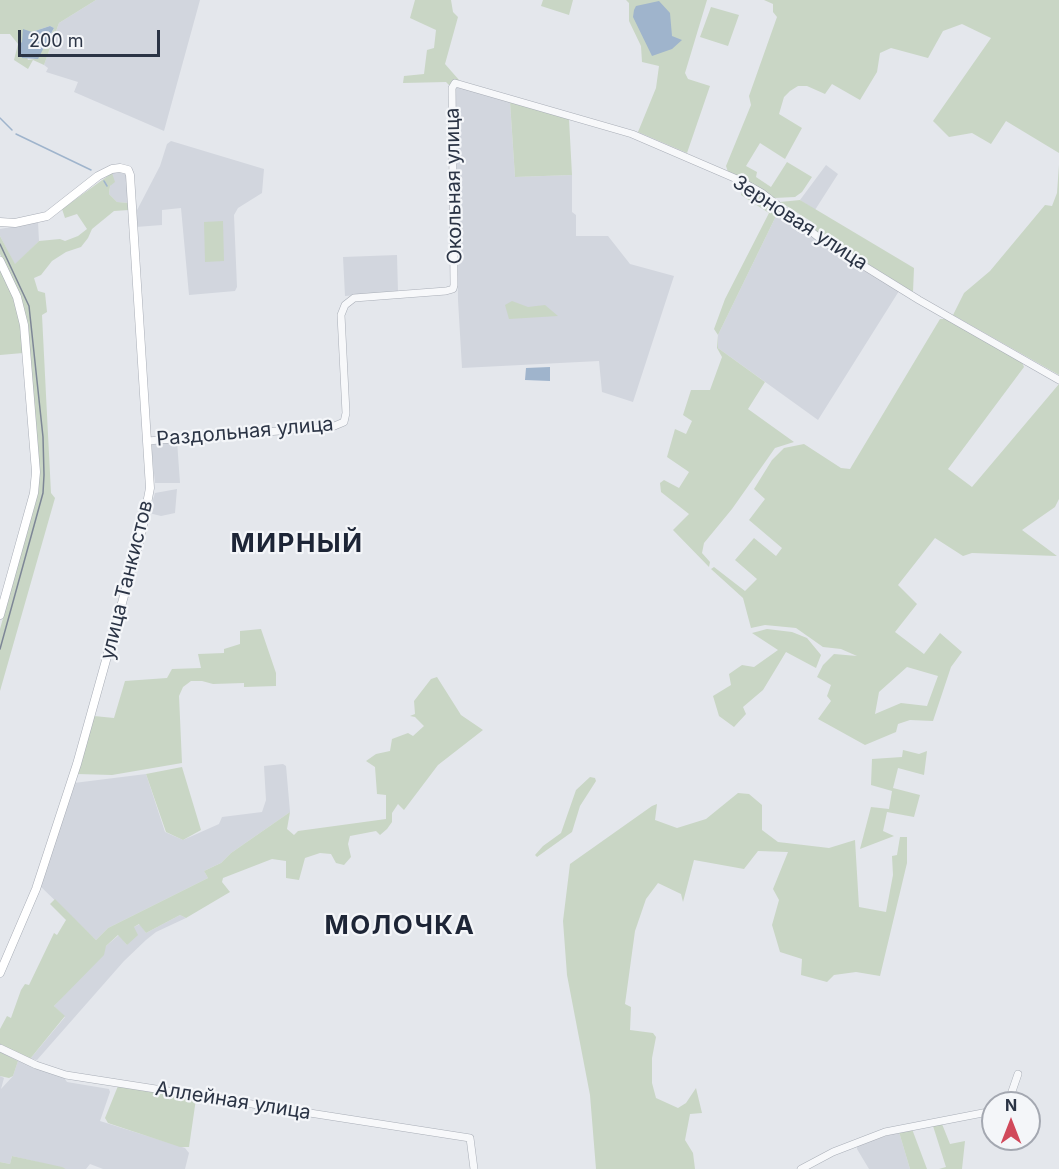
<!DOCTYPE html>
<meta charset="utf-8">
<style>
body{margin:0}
#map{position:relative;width:1059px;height:1169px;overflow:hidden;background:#e4e7ec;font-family:Inter,sans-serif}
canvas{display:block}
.north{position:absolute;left:981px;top:1091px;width:60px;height:60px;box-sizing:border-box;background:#f4f6f9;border:2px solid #a4a8b1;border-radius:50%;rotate:0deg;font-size:16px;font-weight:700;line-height:24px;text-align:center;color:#2b3445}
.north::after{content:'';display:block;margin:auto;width:21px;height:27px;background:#d1495b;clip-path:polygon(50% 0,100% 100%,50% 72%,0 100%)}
.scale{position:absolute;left:18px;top:30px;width:142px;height:27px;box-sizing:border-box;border:3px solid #2b3445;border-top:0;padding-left:8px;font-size:18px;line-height:21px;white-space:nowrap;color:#2b3445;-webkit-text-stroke:4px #f4f6f9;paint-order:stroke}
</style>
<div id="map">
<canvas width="1059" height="1169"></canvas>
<div class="north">N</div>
<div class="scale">200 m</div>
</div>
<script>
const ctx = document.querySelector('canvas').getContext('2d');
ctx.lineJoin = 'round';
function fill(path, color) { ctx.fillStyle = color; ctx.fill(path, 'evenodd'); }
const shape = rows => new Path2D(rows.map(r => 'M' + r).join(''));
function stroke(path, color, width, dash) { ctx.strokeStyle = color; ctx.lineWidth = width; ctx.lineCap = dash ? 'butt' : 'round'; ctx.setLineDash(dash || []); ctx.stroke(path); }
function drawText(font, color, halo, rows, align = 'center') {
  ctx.font = font + ' Inter,sans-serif'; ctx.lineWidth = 4.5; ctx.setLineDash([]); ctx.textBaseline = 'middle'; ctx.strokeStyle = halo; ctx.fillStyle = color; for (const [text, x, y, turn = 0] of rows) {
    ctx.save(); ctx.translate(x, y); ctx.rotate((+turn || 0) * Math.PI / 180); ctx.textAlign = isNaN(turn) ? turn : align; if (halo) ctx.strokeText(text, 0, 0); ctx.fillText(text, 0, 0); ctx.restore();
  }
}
const built = shape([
 [96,0,200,0,164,131,74,92,78,82,46,72,48,68,44,65,59,23],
 [455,86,510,102,515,177,572,175,572,212,576,215,576,236,608,236,630,264,674,276,633,402,602,392,599,361,462,368,458,300],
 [171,141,264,169,262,193,238,208,234,215,237,287,235,291,189,295,181,208,162,210,162,225,136,227,135,214,160,166,167,144],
 [826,165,838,174,815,210,800,200],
 [119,171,126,173,128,177,129,203,117,202,109,194,112,173],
 [777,214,899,291,818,420,718,348,718,335],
 [38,222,39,241,15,265,0,236,0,229],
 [397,255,398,292,345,296,343,257],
 [177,441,180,483,155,483,151,445],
 [177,489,175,513,161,516,149,513,155,493],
 [283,764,286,766,290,812,231,853,221,863,204,871,208,878,108,928,96,940,39,885,74,783,146,774,165,832,183,840,219,824,222,817,262,812,266,800,264,766],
 [180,915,186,918,156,932,146,940,124,961,37,1060,30,1059,65,1017,54,1006,102,953,106,946,119,935,127,945,134,927,140,924,146,933],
 [18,1061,63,1076,67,1082,109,1089,110,1092,100,1121,185,1148,189,1153,185,1169,103,1169,90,1164,86,1169,66,1169,12,1156,10,1164,0,1162,0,1076,4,1078,1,1089,13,1076],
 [899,1132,910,1169,869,1169,857,1149,857,1145]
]);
const green = shape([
 [0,0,96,0,59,23,44,65,33,60,28,69,14,60,18,44,10,34,0,34],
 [50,26,54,28,47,43,34,59,28,60,22,42,32,32],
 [415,0,451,0,453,12,458,17,445,64,459,80,449,85,446,82,403,83,404,76,424,74,427,50,434,48,436,30,410,18],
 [543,0,573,0,569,15,541,6],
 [626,0,707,0,685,73,688,79,710,86,687,153,638,132,656,88,659,66,642,62,641,46,629,21,629,3],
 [764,0,1059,0,1059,153,1006,121,991,144,972,133,949,137,933,121,991,38,962,24,943,31,928,58,891,48,880,53,877,72,860,100,832,84,825,94,807,86,798,86,790,91,784,97,779,114,802,128,785,159,760,143,746,166,757,172,756,177,771,187,787,162,812,177,802,192,795,197,774,198,728,172,726,166,751,105,749,96,777,17,773,12,773,4],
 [711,7,739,15,728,46,700,37],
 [510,102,569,119,572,175,515,177],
 [1059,165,1059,375,953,315,964,293,990,271,1045,205,1052,206,1057,193],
 [112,173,115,182,110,186,109,194,117,202,129,203,129,210,114,211,92,229,88,238,81,247,66,252,52,261,41,275,34,278,38,291,45,293,47,312,42,315,46,395,51,493,55,498,0,691,0,629,37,497,39,476,27,324,17,289,0,254,0,236,15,264,39,241,60,239,65,241,78,236,87,229,77,214,65,218,62,209],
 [744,185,778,207,777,214,718,335,718,348,765,382,748,409,794,442,775,448,732,509,704,543,702,553,710,562,709,567,673,530,689,514,661,492,660,483,664,480,679,488,689,472,667,457,675,429,686,434,692,421,683,415,691,390,710,390,722,357,717,348,718,335,714,329,725,299,769,213,741,195],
 [800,200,914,268,913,292,812,229,812,222,780,202],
 [223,221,224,261,205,262,204,222],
 [0,269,18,308,23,353,0,355],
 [512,301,528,307,545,305,558,316,509,319,505,305],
 [940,319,946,319,1021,360,1024,367,948,469,972,487,1059,384,1059,499,1055,507,1022,530,1057,556,972,553,963,556,935,538,898,585,917,604,895,632,924,654,940,633,962,652,951,667,933,721,910,720,898,724,896,732,865,745,818,719,831,701,827,696,831,685,817,677,823,665,834,654,857,656,841,649,823,647,796,628,765,625,751,628,743,598,711,569,714,567,745,591,757,579,735,560,754,538,776,556,782,548,749,520,765,499,754,489,772,460,784,448,804,444,841,468,850,469],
 [907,667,938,676,927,706,901,703,875,714,879,692],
 [261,629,276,673,276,686,244,687,244,683,213,684,202,681,191,681,183,687,179,696,182,763,112,775,77,774,94,716,114,718,125,681,167,678,172,669,201,668,198,654,224,653,224,649,240,644,240,631],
 [767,629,792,632,807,638,821,655,816,668,786,652,763,690,743,707,746,714,734,727,719,716,713,696,731,685,729,674,742,665,754,667,778,650,752,633],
 [437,677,461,715,483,730,438,765,404,810,398,804,392,813,392,822,387,829,380,835,376,831,350,836,348,844,351,857,344,865,336,863,331,854,320,853,305,858,299,880,286,878,286,861,272,859,223,878,222,882,230,892,186,918,180,915,146,933,139,924,134,927,138,935,127,945,118,935,106,946,104,955,54,1006,65,1016,30,1059,0,1045,0,1029,7,1016,11,1018,21,990,25,984,29,985,54,933,57,935,66,920,50,904,55,899,96,940,108,928,208,878,204,871,221,863,231,853,290,812,287,829,294,835,298,831,386,819,386,795,377,794,375,767,366,761,376,754,390,751,392,739,408,733,413,736,424,726,415,717,410,716,415,714,414,701,431,679],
 [903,750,919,754,927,751,924,775,898,768,893,788,920,795,914,817,887,812,883,831,894,836,860,849,871,807,889,809,892,791,871,785,872,759,902,757],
 [182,767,201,830,183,840,166,832,146,774],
 [590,777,595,778,596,781,580,806,572,832,537,857,535,855,543,846,561,833,576,790],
 [738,793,749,794,762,805,762,830,778,842,829,848,855,840,859,907,886,912,893,875,892,856,897,855,900,837,907,837,907,863,880,976,856,972,834,975,827,982,801,975,802,959,780,952,772,925,779,900,773,889,788,852,758,851,744,869,694,860,683,902,681,894,658,883,646,899,635,931,625,1004,631,1007,630,1030,653,1033,656,1037,652,1058,652,1083,656,1098,678,1108,686,1103,696,1088,702,1113,690,1114,685,1140,693,1153,695,1169,596,1169,590,1095,567,975,563,921,570,864,652,806,657,804,655,820,677,828,706,819],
 [0,1052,18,1061,13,1076,9,1078,0,1076],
 [118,1086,196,1099,189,1147,180,1147,108,1123,105,1118],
 [942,1124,950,1144,965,1141,962,1169,939,1169,946,1167,933,1126],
 [912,1129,927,1169,910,1169,899,1132],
 [12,1156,62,1167,66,1169,0,1169,0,1162,10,1164]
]);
const water = shape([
 [659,1,670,13,672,36,682,40,672,49,652,56,633,17,634,10,636,6],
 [50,26,54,28,38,59,22,58,19,45,22,42,23,29,32,32],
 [550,367,550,381,525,380,526,368]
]);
const stream = shape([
 [0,118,12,130],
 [16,134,91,170],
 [104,181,107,186]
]);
const tertiary = shape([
 [147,441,332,427,344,422,346,413,341,315,345,305,354,298,446,291,453,289,454,285,452,88,455,83,632,134,739,180,762,193,822,240,919,300,1059,380],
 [0,1048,36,1065,66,1075,470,1138,474,1169],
 [1008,1103,1018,1074],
 [801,1169,833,1152,885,1132,993,1111]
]);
const secondary = shape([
 [0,222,15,223,47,216,98,176,112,169,120,168,128,170,130,175,150,488,141,535,77,764,36,889,0,973],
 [0,261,17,297,24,325,36,472,34,493,0,615]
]);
const tram = shape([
 [0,244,29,306,43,437,44,475,43,493,0,649]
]);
const streetNames = [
 ["Окольная улица",454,186,-91],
 ["Зерновая улица",800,223,33],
 ["Раздольная улица",245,432,-5],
 ["улица Танкистов",127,580,-76],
 ["Аллейная улица",233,1101,9]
];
const districtNames = [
 ["МИРНЫЙ",297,544],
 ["МОЛОЧКА",400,926]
];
fill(built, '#d2d6de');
fill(green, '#c9d6c5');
fill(water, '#9fb4cc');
stroke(stream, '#9fb4cc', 1.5);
stroke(tertiary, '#a9aeb7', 8);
stroke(secondary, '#a9aeb7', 9);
stroke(tertiary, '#f7f8fa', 7);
stroke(secondary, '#fff', 8);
stroke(tram, '#7d8696', 1.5);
drawText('20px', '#2b3445', '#f4f6f9', streetNames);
ctx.letterSpacing = '1.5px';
drawText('bold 26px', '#1d2536', '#f4f6f9', districtNames);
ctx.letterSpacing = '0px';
</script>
